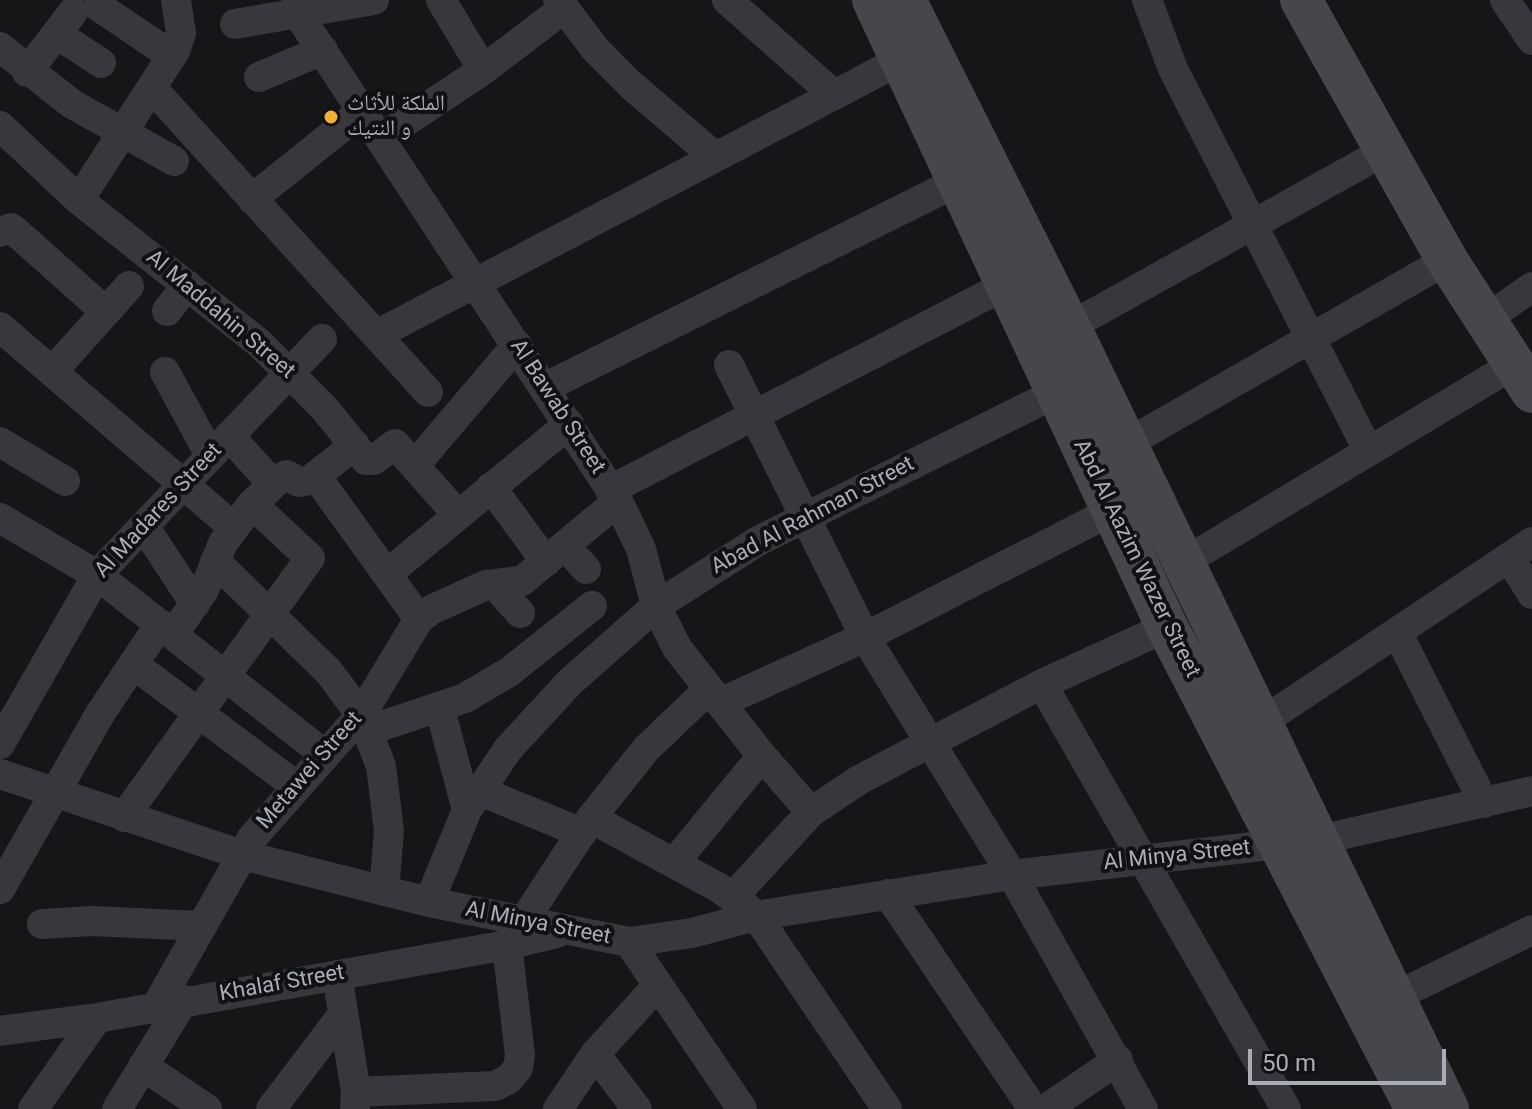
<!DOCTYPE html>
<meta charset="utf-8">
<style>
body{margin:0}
#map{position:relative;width:1532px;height:1109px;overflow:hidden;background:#161618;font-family:Roboto,sans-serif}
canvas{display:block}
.scale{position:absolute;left:1248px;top:1049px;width:198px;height:36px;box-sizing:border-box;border:4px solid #a8adb8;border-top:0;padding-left:10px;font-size:24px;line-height:28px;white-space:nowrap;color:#a8adb8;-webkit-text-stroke:6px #111113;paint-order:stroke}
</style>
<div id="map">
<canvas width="1532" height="1109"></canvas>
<div class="scale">50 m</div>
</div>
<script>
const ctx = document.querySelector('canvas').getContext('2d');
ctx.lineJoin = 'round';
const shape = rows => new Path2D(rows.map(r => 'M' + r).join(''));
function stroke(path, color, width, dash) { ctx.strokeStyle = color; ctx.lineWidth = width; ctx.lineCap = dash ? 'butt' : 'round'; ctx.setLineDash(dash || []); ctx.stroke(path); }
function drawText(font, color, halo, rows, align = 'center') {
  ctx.font = font + ' Roboto,"Noto Naskh Arabic",sans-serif'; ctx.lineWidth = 8; ctx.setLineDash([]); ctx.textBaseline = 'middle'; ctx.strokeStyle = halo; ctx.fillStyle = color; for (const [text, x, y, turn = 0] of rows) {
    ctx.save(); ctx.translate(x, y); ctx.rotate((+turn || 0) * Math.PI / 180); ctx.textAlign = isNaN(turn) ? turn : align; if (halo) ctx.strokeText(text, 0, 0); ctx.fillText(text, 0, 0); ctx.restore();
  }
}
const street = shape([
 [297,0,302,20,618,501,641,549,656,606,677,648,762,756,811,812],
 [441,0,483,70],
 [558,0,596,50,631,85,714,156],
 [727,0,833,94],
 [1147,0,1173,69,1368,450],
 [1505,0,1532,40],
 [98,6,172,56],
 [235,24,374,0],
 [57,34,101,63],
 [0,47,72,104,174,161],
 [27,72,73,12],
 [259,77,323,50],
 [153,89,428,392],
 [0,126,79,200,259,343,325,409,366,460,374,460,395,444,458,515],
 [381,138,483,70,563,9],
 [252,199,363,110],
 [79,200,175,51,181,33,176,0],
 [0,232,11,228,16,232,106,312],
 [1505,306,1532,287],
 [167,311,187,285],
 [0,327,233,527],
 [1069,327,1383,152],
 [378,334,899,61],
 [729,365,865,637,1012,875,1143,1109],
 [52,372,129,286],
 [165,372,210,455],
 [544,388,957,182],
 [229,436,273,484],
 [0,442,65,481],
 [1126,444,1447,260],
 [415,465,517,345],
 [316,476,419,619],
 [491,487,546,562],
 [610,490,1006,285],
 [0,518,97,575,325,755],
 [144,526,195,604],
 [565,546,586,569],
 [1509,557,1532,594],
 [215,561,329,672,361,715,381,766,389,831,384,891],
 [1184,562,1513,365],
 [387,574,569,424],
 [494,584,520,613],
 [1397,632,1484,803],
 [173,635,204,590,223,543,252,504,280,478,287,475,299,482,310,480,355,445],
 [133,664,296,786],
 [1042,684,1286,1109],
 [720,703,865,637,1112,511],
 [440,709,467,810],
 [1262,722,1532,542],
 [367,731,465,698,509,672,592,606],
 [0,744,97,575,322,339],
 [0,774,242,855,429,902,629,942,692,933,755,916,1012,875,1279,844],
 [480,791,582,833],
 [124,817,310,558,252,504],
 [591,818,719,888,748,909,764,927,887,1109],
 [1319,840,1532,791],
 [674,863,762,756],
 [0,889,100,714,160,624],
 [888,894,1033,1109],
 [733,897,811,812,859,780,1042,684,1167,627],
 [429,902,467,810,508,749,570,682,656,606,758,541,1056,393],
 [523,922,591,818,646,749,709,689],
 [42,924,92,921,201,926],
 [629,942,742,1109],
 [337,975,356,1092,355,1109],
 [1394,997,1532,930],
 [157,1005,252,838,361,715,419,619,431,610,486,585,522,581,618,501],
 [0,1031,97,1018,507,945,557,933],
 [595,1054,637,1109],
 [143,1066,207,1109],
 [356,1092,495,1086,509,1079,518,1068,520,1055,507,945],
 [33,1109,97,1018],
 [117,1109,184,1000],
 [271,1109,343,1014],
 [558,1109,595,1054,658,985],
 [1046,1109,1118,1060]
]);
const secondary = shape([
 [873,0,1167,627,1416,1109],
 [905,0,1080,348,1448,1109],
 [1301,0,1447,260,1532,392]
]);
const markers = [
 [331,117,8,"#f2b134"]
];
const poiNames = [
 ["الملكة للأثاث",347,104],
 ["و النتيك",347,129]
];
const streetNames = [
 ["Al Maddahin Street",220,315,40],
 ["Al Bawab Street",557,407,57],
 ["Al Madares Street",159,511,-47],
 ["Abad Al Rahman Street",813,516,-28],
 ["Abd Al Aazim Wazer Street",1136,559,64],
 ["Metawei Street",310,771,-49],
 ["Al Minya Street",1177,856,-6],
 ["Al Minya Street",538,924,11],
 ["Khalaf Street",282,984,-10]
];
stroke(street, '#37383d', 30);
stroke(secondary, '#45474d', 42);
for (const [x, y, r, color] of markers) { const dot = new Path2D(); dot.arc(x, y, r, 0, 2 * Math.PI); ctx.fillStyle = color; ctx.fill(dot); stroke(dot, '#111113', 3); }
drawText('22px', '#a8adb8', '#111113', poiNames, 'left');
drawText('22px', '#a8adb8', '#111113', streetNames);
</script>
